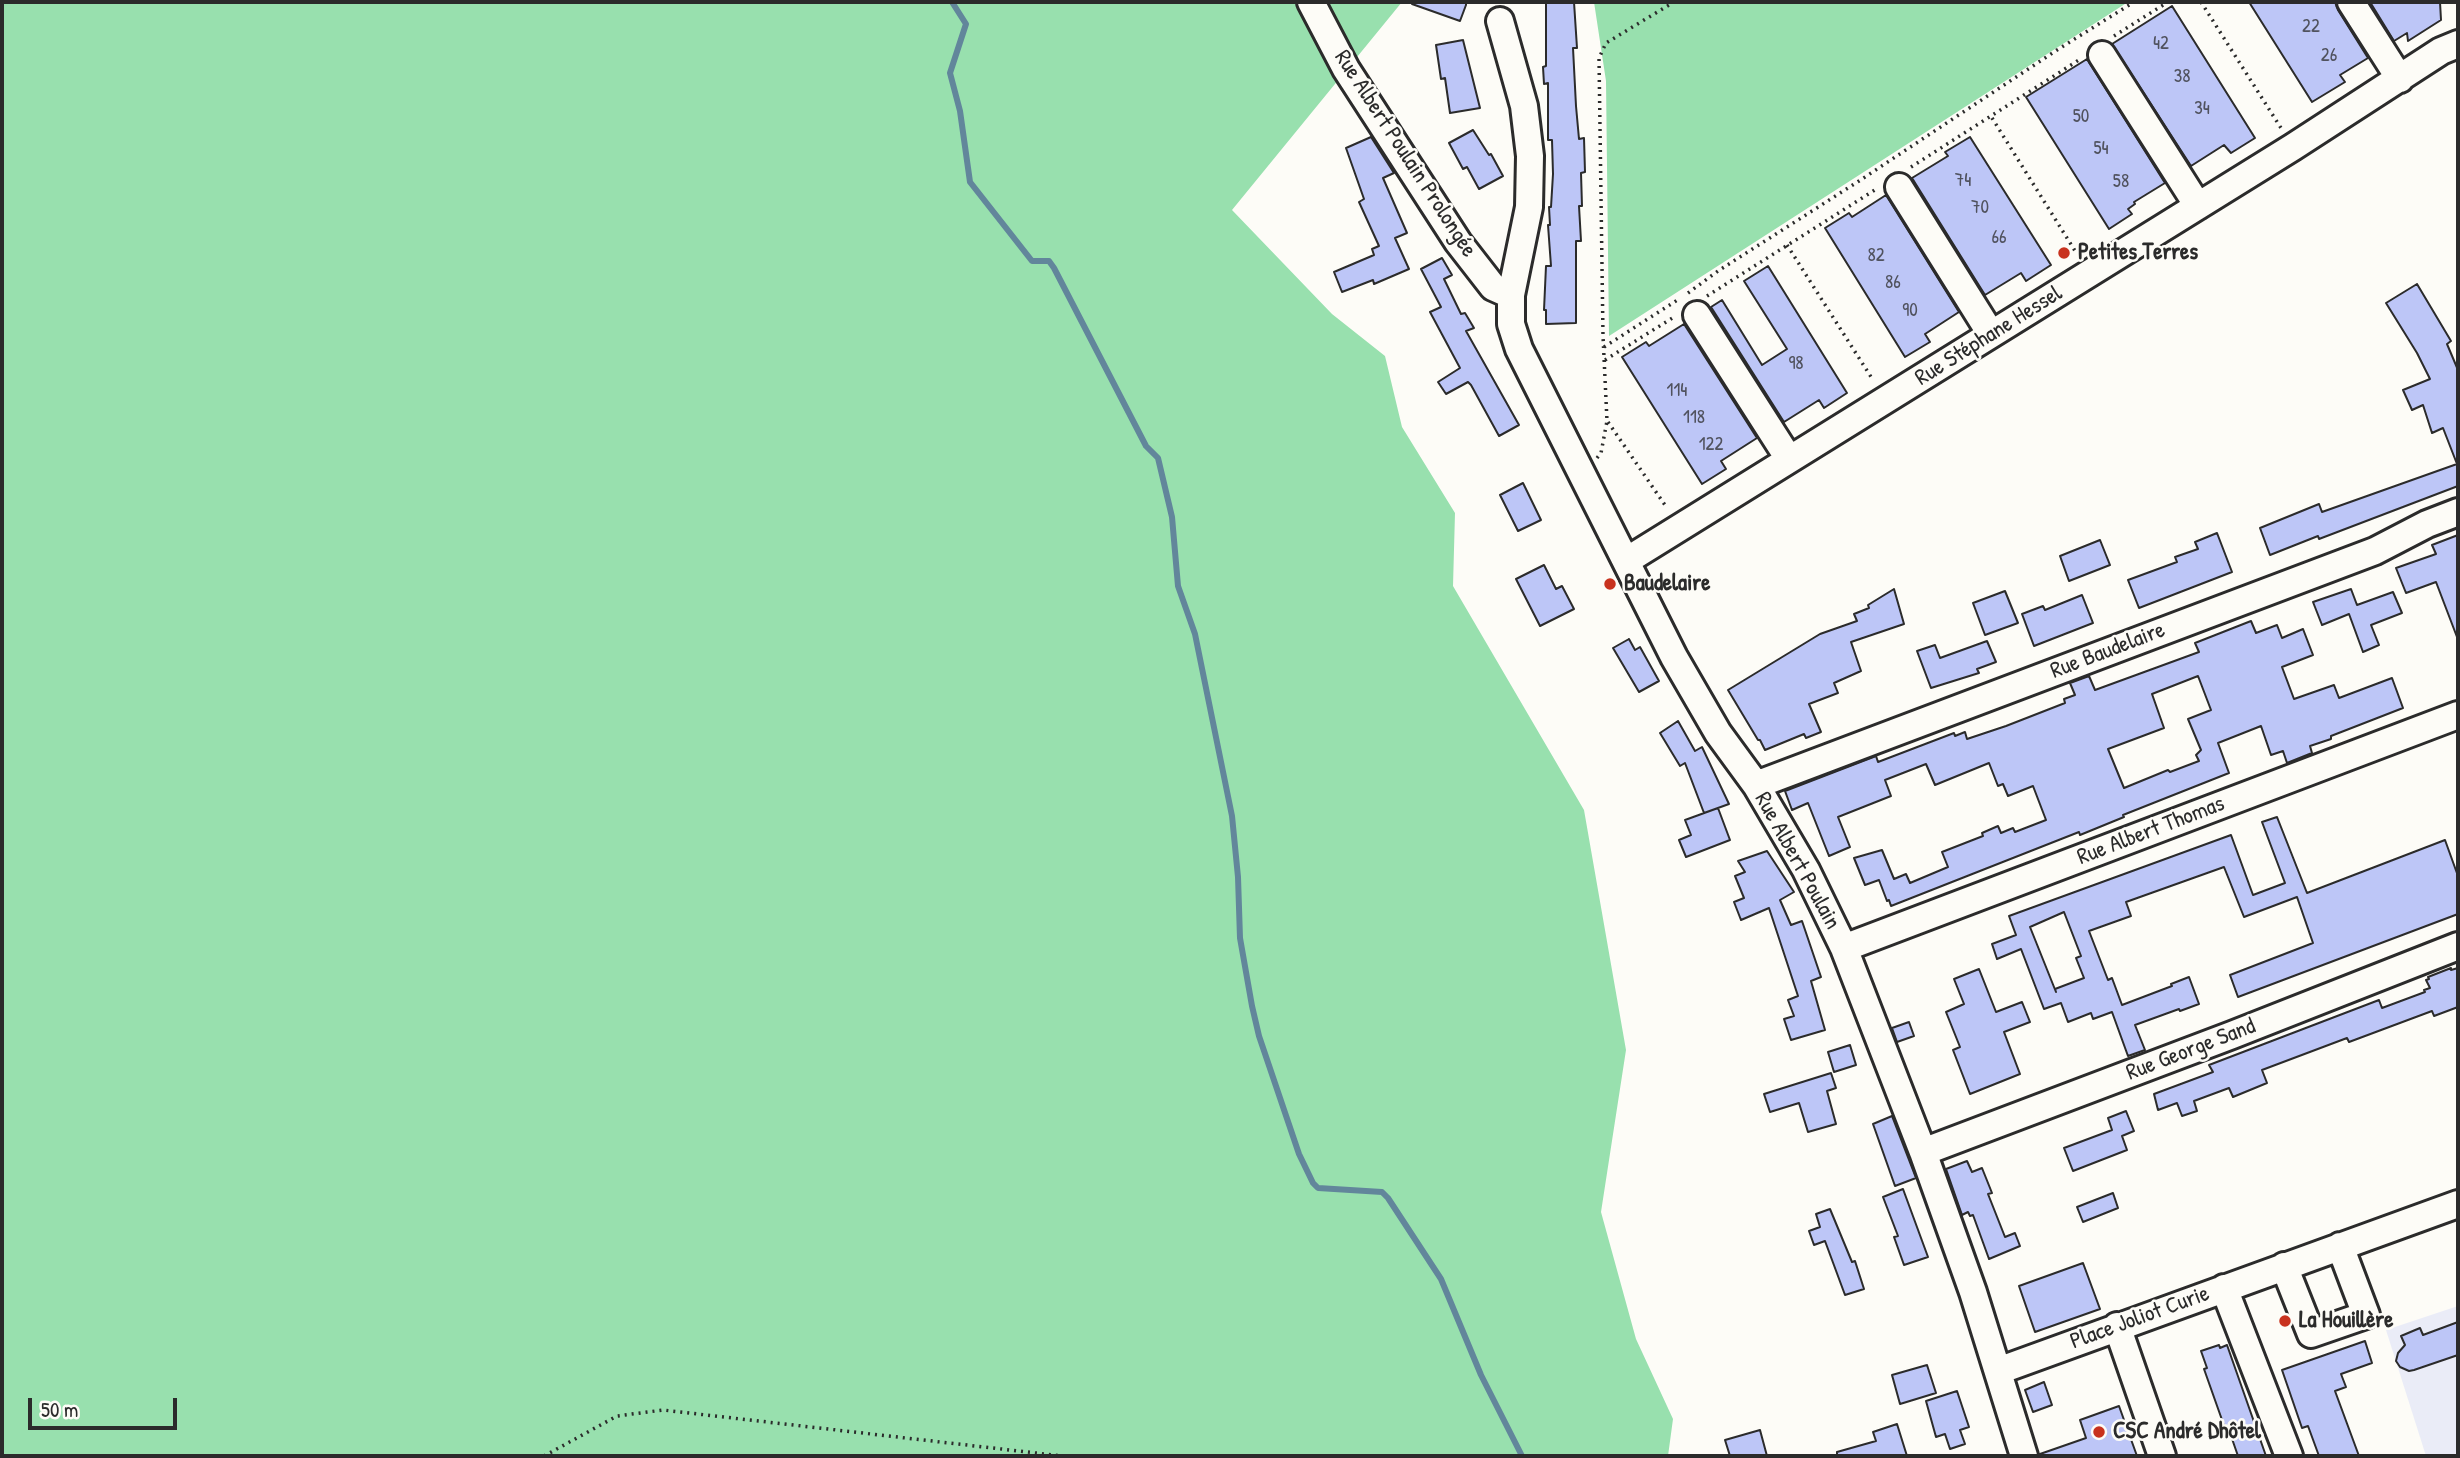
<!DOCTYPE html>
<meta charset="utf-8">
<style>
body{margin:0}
#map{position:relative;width:2460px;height:1458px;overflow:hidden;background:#fdfcf7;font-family:"Patrick Hand",sans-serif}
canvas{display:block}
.frame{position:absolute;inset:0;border:4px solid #2b2b2b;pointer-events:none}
.scale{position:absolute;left:28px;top:1398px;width:149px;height:32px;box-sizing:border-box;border:4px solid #2b2b2b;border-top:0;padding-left:9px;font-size:21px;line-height:24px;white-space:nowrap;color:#2b2b2b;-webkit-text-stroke:5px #fdfcf7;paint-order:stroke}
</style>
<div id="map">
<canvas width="2460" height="1458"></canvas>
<div class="frame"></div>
<div class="scale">50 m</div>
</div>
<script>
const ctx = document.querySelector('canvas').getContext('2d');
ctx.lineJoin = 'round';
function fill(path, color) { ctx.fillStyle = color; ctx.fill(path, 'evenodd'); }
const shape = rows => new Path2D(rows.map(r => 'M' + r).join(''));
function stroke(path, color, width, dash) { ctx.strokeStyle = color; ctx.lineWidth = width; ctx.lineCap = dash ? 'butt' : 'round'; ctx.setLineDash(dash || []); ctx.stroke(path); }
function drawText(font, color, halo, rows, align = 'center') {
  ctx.font = font + ' "Patrick Hand",sans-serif'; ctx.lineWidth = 5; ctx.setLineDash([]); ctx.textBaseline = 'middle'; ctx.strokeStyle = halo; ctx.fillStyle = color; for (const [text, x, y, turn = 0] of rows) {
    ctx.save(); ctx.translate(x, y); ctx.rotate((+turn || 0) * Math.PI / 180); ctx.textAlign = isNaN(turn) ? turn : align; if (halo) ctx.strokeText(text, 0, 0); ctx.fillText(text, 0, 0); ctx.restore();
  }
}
const built = shape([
 [2458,1306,2458,1456,2426,1456,2386,1330]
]);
const green = shape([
 [2,2,1402,2,1232,210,1332,314,1385,356,1402,427,1455,513,1453,586,1584,810,1626,1050,1601,1212,1636,1339,1673,1419,1668,1456,2,1456],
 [1594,2,2128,2,1609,336,1606,81]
]);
const stream = shape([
 [952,2,966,24,950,73,960,111,970,182,1032,261,1049,261,1054,268,1146,446,1158,458,1172,517,1178,586,1195,634,1232,816,1238,877,1240,938,1252,1006,1259,1036,1299,1154,1313,1183,1318,1188,1382,1192,1388,1198,1441,1279,1481,1375,1522,1456]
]);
const building = shape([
 [1412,2,1466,2,1466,5,1460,21,1412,4,1412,2],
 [1546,2,1574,2,1577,48,1573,48,1576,106,1579,139,1584,138,1585,172,1581,173,1582,206,1579,206,1581,241,1576,241,1576,323,1546,324,1546,310,1544,310,1546,266,1551,266,1548,225,1550,225,1549,207,1551,207,1553,174,1552,140,1548,140,1548,83,1544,84,1543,67,1546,66,1546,2],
 [2249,2,2335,2,2338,10,2368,58,2340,75,2345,82,2312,102,2249,2],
 [2370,2,2440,2,2441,20,2408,41,2407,33,2394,41,2370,2],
 [2172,6,2255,138,2231,153,2224,145,2191,166,2112,44,2172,6],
 [1463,40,1480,108,1450,113,1445,78,1441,79,1436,45,1463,40],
 [2087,59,2165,183,2134,202,2135,204,2128,209,2132,214,2109,229,2026,97,2087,59],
 [1473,130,1489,155,1491,154,1503,176,1479,189,1467,167,1463,169,1449,143,1473,130],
 [1371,137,1394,173,1383,178,1407,233,1395,238,1409,269,1374,284,1373,280,1342,292,1334,272,1374,255,1372,249,1379,246,1359,202,1364,199,1346,148,1371,137],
 [1970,137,2051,265,2026,281,2021,273,1985,295,1912,178,1948,156,1945,152,1970,137],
 [1886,195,1959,312,1925,334,1930,342,1905,357,1825,228,1849,213,1852,217,1886,195],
 [1442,258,1452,275,1444,279,1461,314,1465,313,1474,328,1466,331,1519,425,1499,436,1471,385,1468,382,1446,394,1438,382,1460,368,1430,312,1441,307,1421,269,1442,258],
 [1768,266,1847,393,1824,408,1819,400,1784,422,1711,307,1722,300,1762,365,1787,349,1744,281,1768,266],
 [2417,284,2451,341,2447,344,2458,370,2458,486,2319,539,2318,536,2270,555,2260,528,2319,504,2322,512,2457,464,2443,428,2432,433,2423,405,2412,410,2403,390,2430,379,2417,353,2386,303,2417,284],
 [1684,324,1757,438,1721,461,1726,469,1702,484,1622,357,1646,342,1649,346,1684,324],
 [1523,483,1541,520,1518,531,1500,495,1523,483],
 [2217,533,2232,572,2139,608,2128,580,2177,562,2175,557,2198,549,2195,542,2217,533],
 [2458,535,2458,637,2457,637,2436,582,2406,593,2396,568,2436,554,2432,545,2458,535],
 [2100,540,2110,565,2069,581,2060,556,2100,540],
 [1544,565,1556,589,1562,586,1574,609,1540,626,1516,579,1544,565],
 [1894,589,1904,624,1851,642,1861,671,1834,683,1838,693,1809,704,1821,732,1806,738,1804,734,1765,750,1760,740,1758,740,1728,690,1820,634,1857,621,1854,614,1869,608,1868,605,1894,589],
 [2351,589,2357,605,2393,592,2402,613,2371,625,2379,645,2363,652,2349,614,2322,625,2313,602,2351,589],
 [2005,591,2018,623,1985,635,1973,603,2005,591],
 [2082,595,2093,623,2034,646,2022,614,2043,606,2045,610,2082,595],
 [2251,621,2256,633,2277,625,2282,638,2303,629,2313,655,2282,667,2294,699,2334,685,2339,698,2392,678,2403,708,2331,736,2331,739,2310,746,2312,753,2287,763,2283,751,2271,755,2261,726,2218,743,2229,773,2123,815,2124,817,2080,835,2079,832,1891,906,1889,900,1887,901,1879,880,1865,885,1854,858,1882,850,1894,879,1906,874,1910,883,1948,867,1942,852,1983,836,1982,833,1998,826,2001,833,2013,828,2015,832,2046,820,2033,786,2008,796,2003,784,1998,786,1989,763,1935,785,1926,764,1885,780,1891,796,1838,817,1850,847,1829,856,1808,803,1792,810,1785,791,1876,756,1878,762,1954,733,1955,736,1965,732,1967,739,2006,726,2065,703,2064,699,2075,695,2070,683,2089,676,2095,690,2199,652,2195,643,2251,621],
 [2198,676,2211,710,2188,719,2201,750,2196,755,2199,761,2170,772,2168,770,2124,788,2108,749,2164,728,2152,694,2198,676],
 [1629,639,1635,650,1640,647,1659,681,1639,692,1613,648,1629,639],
 [1987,641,1996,662,1977,669,1979,673,1931,688,1917,651,1935,645,1940,658,1987,641],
 [1678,721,1695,751,1702,747,1729,804,1704,813,1685,763,1680,766,1660,733,1678,721],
 [1718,808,1730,840,1686,857,1679,840,1691,835,1685,820,1718,808],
 [2277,817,2307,893,2445,840,2458,876,2458,914,2238,997,2230,975,2313,943,2297,897,2244,917,2224,867,2126,902,2131,916,2089,931,2108,980,2112,978,2122,1005,2172,986,2171,984,2189,977,2199,1004,2180,1011,2179,1009,2135,1025,2145,1050,2128,1056,2112,1012,2093,1019,2091,1013,2068,1022,2061,1003,2044,1009,2021,949,1997,959,1992,944,2016,935,2009,916,2231,835,2253,895,2285,883,2262,822,2277,817],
 [2064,912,2081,956,2076,958,2084,978,2055,989,2056,992,2030,927,2064,912],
 [1767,851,1794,892,1780,900,1791,925,1802,921,1821,977,1811,981,1825,1030,1791,1040,1784,1019,1794,1016,1788,1000,1798,996,1769,908,1741,920,1734,902,1744,898,1735,876,1745,872,1738,861,1767,851],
 [2451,968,2451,970,2458,968,2458,1007,2434,1016,2432,1011,2349,1042,2347,1038,2262,1070,2267,1083,2233,1097,2229,1088,2194,1101,2197,1111,2182,1116,2177,1103,2158,1110,2154,1094,2213,1072,2209,1065,2379,1000,2382,1008,2425,992,2424,990,2430,988,2426,980,2429,979,2428,977,2451,968],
 [1979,969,1996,1012,2022,1002,2030,1022,2004,1032,2020,1074,1970,1094,1953,1050,1960,1047,1946,1012,1964,1004,1954,979,1979,969],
 [1909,1022,1914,1036,1897,1042,1892,1028,1909,1022],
 [1850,1045,1856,1065,1834,1072,1828,1052,1850,1045],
 [1831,1073,1836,1088,1827,1091,1836,1124,1808,1132,1799,1103,1770,1112,1764,1094,1831,1073],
 [2126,1111,2134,1131,2122,1136,2127,1150,2073,1171,2064,1148,2112,1130,2108,1118,2126,1111],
 [1892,1116,1916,1178,1895,1186,1873,1124,1892,1116],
 [1967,1161,1972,1172,1982,1168,1992,1193,1988,1194,2005,1237,2015,1233,2020,1246,1989,1259,1973,1215,1970,1216,1968,1212,1962,1215,1946,1169,1967,1161],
 [1903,1189,1928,1257,1904,1265,1894,1237,1898,1236,1883,1197,1903,1189],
 [2113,1193,2118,1208,2083,1222,2077,1207,2113,1193],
 [1830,1209,1852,1262,1855,1261,1864,1289,1845,1295,1825,1241,1814,1245,1809,1231,1820,1227,1816,1214,1830,1209],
 [2083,1263,2100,1309,2035,1332,2019,1286,2083,1263],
 [2458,1322,2458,1355,2414,1370,2409,1371,2400,1367,2396,1361,2398,1353,2405,1345,2401,1336,2420,1328,2423,1335,2458,1322],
 [2365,1341,2372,1363,2341,1374,2346,1387,2335,1391,2359,1456,2319,1456,2308,1426,2302,1428,2282,1370,2365,1341],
 [2219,1345,2220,1348,2227,1345,2266,1456,2238,1456,2230,1433,2227,1434,2204,1369,2207,1368,2201,1351,2219,1345],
 [1927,1365,1936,1393,1900,1404,1892,1375,1927,1365],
 [2044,1382,2052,1405,2033,1412,2025,1390,2044,1382],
 [1957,1391,1969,1427,1960,1430,1965,1444,1950,1449,1945,1434,1936,1437,1926,1401,1957,1391],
 [2119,1406,2137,1456,2040,1456,2040,1454,2086,1438,2080,1420,2119,1406],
 [1897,1424,1907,1456,1837,1456,1837,1452,1876,1441,1873,1432,1897,1424],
 [1760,1430,1767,1456,1730,1456,1725,1440,1760,1430]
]);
const path = shape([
 [2201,2,2281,128],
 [2114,36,2168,2],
 [1992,118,2077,254],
 [1911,167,2082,58],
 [1787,245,1873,380],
 [1688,293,1718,271,1859,181,2057,50,2134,2],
 [1707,296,1878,188],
 [1604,347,1679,299],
 [1605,360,1674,317],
 [1608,422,1667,508],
 [1597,458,1601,453,1607,421,1603,336,1599,58,1606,43,1674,2],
 [544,1456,617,1416,663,1410,1062,1456]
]);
const minor = shape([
 [1311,2,1346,69,1458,242,1493,287,1511,295],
 [2351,2,2400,79],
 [1500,21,1524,106,1530,156,1529,207,1511,295,1511,324,1519,349,1674,657,1718,733,1756,785,1806,870,1844,948,1923,1152,1973,1292,2024,1456],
 [2102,55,2198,206],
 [1899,187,1991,334],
 [1697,315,1789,459],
 [1626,561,2293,147,2441,51,2458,44],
 [1756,785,2375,551,2427,524,2458,512],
 [1844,948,2458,715],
 [1923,1152,2232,1035,2458,946],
 [2284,1266,2311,1334,2366,1315,2340,1246],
 [2224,1288,2289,1456],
 [2117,1326,2162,1456],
 [1998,1371,2458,1204]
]);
const markers = [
 [2064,253,7,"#c8321e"],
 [1610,584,7,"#c8321e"],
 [2285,1321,7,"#c8321e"],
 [2099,1432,7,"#c8321e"]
];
const numberNames = [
 ["22",2311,27],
 ["42",2161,44],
 ["26",2329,56],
 ["38",2182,77],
 ["34",2202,109],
 ["50",2081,117],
 ["54",2101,149],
 ["74",1963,181],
 ["58",2121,182],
 ["70",1980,208],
 ["66",1999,238],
 ["82",1876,256],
 ["86",1893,283],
 ["90",1910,311],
 ["98",1796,364],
 ["114",1677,391],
 ["118",1694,418],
 ["122",1711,445]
];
const streetNames = [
 ["Rue Albert Poulain Prolongée",1405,154,57],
 ["Rue Stéphane Hessel",1989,336,-32],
 ["Rue Baudelaire",2108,651,-21],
 ["Rue Albert Thomas",2151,831,-21],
 ["Rue Albert Poulain",1797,861,61],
 ["Rue George Sand",2191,1050,-21],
 ["Place Joliot Curie",2140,1318,-20]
];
const poiNames = [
 ["Petites Terres",2078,253],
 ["Baudelaire",1624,584],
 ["La Houillère",2299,1321],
 ["CSC André Dhôtel",2113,1432]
];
fill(built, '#eaecf7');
fill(green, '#98e0ae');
stroke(stream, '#62869b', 6);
fill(building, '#bdc6f7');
stroke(building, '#2b2b2b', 2);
stroke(minor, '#2b2b2b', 32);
stroke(path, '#2b2b2b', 3.5, [2, 5]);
stroke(minor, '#fdfcf7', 26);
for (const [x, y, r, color] of markers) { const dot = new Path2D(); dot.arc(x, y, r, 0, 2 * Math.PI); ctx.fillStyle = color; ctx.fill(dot); stroke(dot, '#fdfcf7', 2.5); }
drawText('19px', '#50525e', null, numberNames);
drawText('23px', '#2b2b2b', '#fdfcf7', streetNames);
drawText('bold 23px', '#2b2b2b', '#fdfcf7', poiNames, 'left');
</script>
